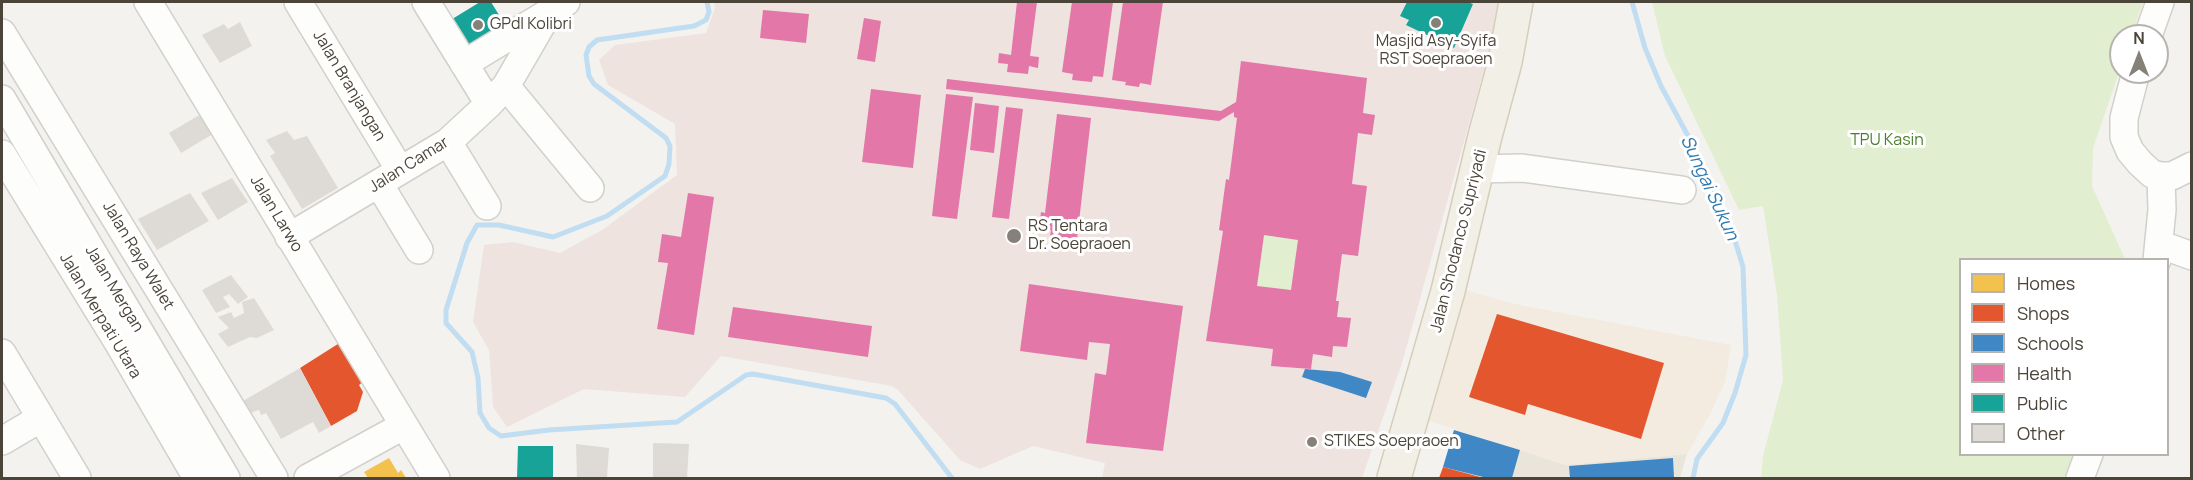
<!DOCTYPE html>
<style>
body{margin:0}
#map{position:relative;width:2193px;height:480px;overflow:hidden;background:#f4f2ee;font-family:Manrope,sans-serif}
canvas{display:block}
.frame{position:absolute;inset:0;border:3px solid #4b4439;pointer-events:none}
.legend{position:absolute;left:1959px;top:258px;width:210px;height:198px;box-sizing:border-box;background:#fff;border:2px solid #b7b4b0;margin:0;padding:8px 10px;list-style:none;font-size:18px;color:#4b4439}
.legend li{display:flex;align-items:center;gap:12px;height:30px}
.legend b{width:30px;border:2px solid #b7b4b0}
.north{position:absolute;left:2109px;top:24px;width:60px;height:60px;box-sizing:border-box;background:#fff;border:2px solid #b7b4b0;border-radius:50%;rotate:0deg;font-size:16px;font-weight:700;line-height:24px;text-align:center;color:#4b4439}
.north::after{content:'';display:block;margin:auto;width:21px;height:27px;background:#868178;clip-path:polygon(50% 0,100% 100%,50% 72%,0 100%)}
</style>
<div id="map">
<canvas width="2193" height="480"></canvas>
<div class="frame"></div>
<ul class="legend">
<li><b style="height:16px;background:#f2c14e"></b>Homes</li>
<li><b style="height:16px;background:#e4572e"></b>Shops</li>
<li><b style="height:16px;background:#3f88c5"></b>Schools</li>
<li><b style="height:16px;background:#e377a8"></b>Health</li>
<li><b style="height:16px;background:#17a398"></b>Public</li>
<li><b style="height:16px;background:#dedbd6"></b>Other</li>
</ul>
<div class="north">N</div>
</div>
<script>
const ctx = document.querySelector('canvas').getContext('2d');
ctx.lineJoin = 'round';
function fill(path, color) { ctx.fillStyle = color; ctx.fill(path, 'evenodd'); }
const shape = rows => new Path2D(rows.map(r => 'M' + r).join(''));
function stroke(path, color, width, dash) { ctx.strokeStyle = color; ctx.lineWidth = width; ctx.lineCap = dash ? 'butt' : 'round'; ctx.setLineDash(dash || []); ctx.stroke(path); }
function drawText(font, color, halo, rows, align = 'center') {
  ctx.font = font + ' Manrope,sans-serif'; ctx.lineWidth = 6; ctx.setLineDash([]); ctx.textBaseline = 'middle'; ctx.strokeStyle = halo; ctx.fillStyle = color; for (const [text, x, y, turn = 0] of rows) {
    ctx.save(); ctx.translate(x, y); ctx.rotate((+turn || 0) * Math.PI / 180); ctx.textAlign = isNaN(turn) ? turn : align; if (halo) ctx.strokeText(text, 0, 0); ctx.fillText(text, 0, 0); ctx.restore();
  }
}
const commercial = shape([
 [1462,289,1515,304,1731,345,1725,382,1710,414,1687,454,1565,465,1423,419]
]);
const education = shape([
 [1520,450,1565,465,1687,454,1680,478,1512,478]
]);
const medical = shape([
 [714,2,1503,2,1402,363,1362,478,1102,478,1105,463,1033,446,980,469,960,460,898,390,892,386,721,356,685,397,584,389,507,427,493,407,489,350,473,322,484,245,513,242,560,253,602,230,677,175,675,124,608,85,599,60,615,45,706,33,715,8]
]);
const green = shape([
 [1652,2,2143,2,2131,36,2121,36,2121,67,2093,148,2092,186,2125,259,1960,260,1960,454,2077,455,2069,478,1761,478,1763,456,1783,380,1777,295,1763,206,1739,210,1665,56],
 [1264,235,1298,240,1291,290,1257,286]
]);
const homes = shape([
 [389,458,398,473,401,470,406,478,368,478,364,472]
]);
const shops = shape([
 [1497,314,1664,363,1641,439,1528,404,1525,415,1469,397],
 [341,342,365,380,359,385,363,392,357,411,331,426,300,368],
 [1443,467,1484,478,1439,478]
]);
const schools = shape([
 [1305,369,1340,372,1372,382,1366,398,1302,377],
 [1454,430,1520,450,1512,478,1487,478,1443,467],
 [1673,458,1674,478,1570,478,1569,466]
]);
const health = shape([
 [1017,2,1037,2,1030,56,1039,57,1038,68,1029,66,1028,74,1007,72,1008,64,998,63,999,53,1011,55],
 [1072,2,1113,2,1103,77,1093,76,1092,82,1072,80,1073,74,1062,72],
 [1123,2,1163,2,1151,85,1140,83,1139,87,1125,85,1126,82,1112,80],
 [763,10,809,14,806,43,760,38],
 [864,18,881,21,875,62,857,59],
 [1241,61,1367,78,1363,113,1375,115,1372,135,1358,133,1352,184,1367,186,1358,256,1342,254,1336,301,1339,301,1337,317,1351,318,1347,347,1333,346,1332,357,1313,354,1311,369,1271,366,1273,349,1206,341,1223,231,1219,230,1226,179,1229,180,1237,118,1234,117,1234,112,1219,121,946,89,947,79,1221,111,1236,102],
 [1264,235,1298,240,1291,290,1257,286],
 [871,89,921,95,913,168,862,162],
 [946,94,973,97,957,219,932,216],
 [975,103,999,106,994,153,970,150],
 [1006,107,1023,109,1009,219,992,217],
 [1057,114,1091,118,1077,239,1050,237,1051,230,1039,228,1041,212,1045,213],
 [688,193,714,197,694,335,657,329,668,263,658,262,662,234,681,237],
 [1029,284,1183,306,1163,451,1086,443,1095,373,1106,375,1110,344,1089,342,1087,360,1020,351],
 [733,307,872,326,868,357,728,337]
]);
const public = shape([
 [480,2,491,2,507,28,476,49,463,45,449,21],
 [1407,2,1467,2,1473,4,1454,48,1406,25,1409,20,1400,16],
 [518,446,553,446,553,478,517,478]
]);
const stream = shape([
 [707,2,709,12,706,20,694,26,597,40,589,47,586,55,589,76,594,84,666,138,670,146,669,164,665,176,607,216,553,237,499,225,477,225,467,243,446,310,446,323,472,352,478,378,480,413,489,428,501,436,549,430,677,422,746,375,753,374,886,398,895,404,952,478],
 [1632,2,1645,48,1661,86,1694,147,1733,234,1743,267,1746,355,1735,393,1723,423,1697,459,1693,478]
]);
const building = shape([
 [240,22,252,46,220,63,202,35,224,24,228,29],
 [201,114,213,134,181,153,169,133],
 [287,131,294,140,307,136,338,188,302,209,270,156,275,153,266,140],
 [232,178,248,202,218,220,201,193],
 [190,193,209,221,157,250,138,219],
 [231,275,248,297,238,304,229,294,223,297,230,307,216,313,202,290],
 [254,298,274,330,257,338,250,337,228,347,218,334,229,328,218,317,231,312,234,318,244,313,242,302],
 [300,368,331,426,319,433,313,422,281,439,266,413,261,415,259,410,250,413,243,401],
 [653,443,689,444,687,478,653,478],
 [576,444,609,448,607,478,577,478]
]);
const minor = shape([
 [148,2,436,478],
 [298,2,400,170],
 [426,2,489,104],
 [2,33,274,478],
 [2148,36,2160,2],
 [464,64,566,2],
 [2136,72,2124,118,2124,137,2130,151,2140,163,2152,174,2161,176],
 [506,86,590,188],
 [2,99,226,478],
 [448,142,487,206],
 [2,154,119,344,197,478],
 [1477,169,1522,168,1682,190],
 [379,184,419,250],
 [289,237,448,142,489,104,506,86,549,12],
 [2159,244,2192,256],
 [2157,260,2162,210,2161,176,2172,176,2192,166],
 [2,353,77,478],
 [2,441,41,418],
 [308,478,403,426],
 [2080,478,2089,454]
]);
const major = shape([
 [1394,478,1448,291,1485,136,1505,62,1516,2]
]);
const markers = [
 [1436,23,6,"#868178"],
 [478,25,6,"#868178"],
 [1014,236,8,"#868178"],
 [1312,442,6,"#868178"]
];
const poiNames = [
 ["GPdI Kolibri",490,25],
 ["Masjid Asy-Syifa",1436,42,"center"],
 ["RST Soepraoen",1436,60,"center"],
 ["RS Tentara",1028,227],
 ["Dr. Soepraoen",1028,245],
 ["STIKES Soepraoen",1324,442]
];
const streetNames = [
 ["Jalan Branjangan",349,86,59],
 ["Jalan Camar",409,165,-32],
 ["Jalan Larwo",276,214,59],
 ["Jalan Shodanco Supriyadi",1459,241,-76],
 ["Jalan Raya Walet",138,256,59],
 ["Jalan Mergan",114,289,59],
 ["Jalan Merpati Utara",100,316,59]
];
const parkNames = [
 ["TPU Kasin",1887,141]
];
const waterNames = [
 ["Sungai Sukun",1709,188,65]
];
fill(commercial, '#f3ebdf');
fill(education, '#eae5da');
fill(medical, '#eee3df');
fill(green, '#e1eecf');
fill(homes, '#f2c14e');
fill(shops, '#e4572e');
fill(schools, '#3f88c5');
fill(health, '#e377a8');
fill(public, '#17a398');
stroke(stream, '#c0ddf1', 5);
fill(building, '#dedbd6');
stroke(minor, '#d2d0cb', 30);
stroke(major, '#d6cebb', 36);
stroke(minor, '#fdfdfc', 27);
stroke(major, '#f2efe6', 33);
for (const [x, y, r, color] of markers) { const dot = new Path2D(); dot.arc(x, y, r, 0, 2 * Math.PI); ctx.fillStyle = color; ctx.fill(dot); stroke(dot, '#fff', 2); }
drawText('16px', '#4b4439', '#fff', poiNames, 'left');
drawText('16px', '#4b4439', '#fff', streetNames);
drawText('16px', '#4a7f2a', '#fff', parkNames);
drawText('italic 18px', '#2e7ab2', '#fff', waterNames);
</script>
